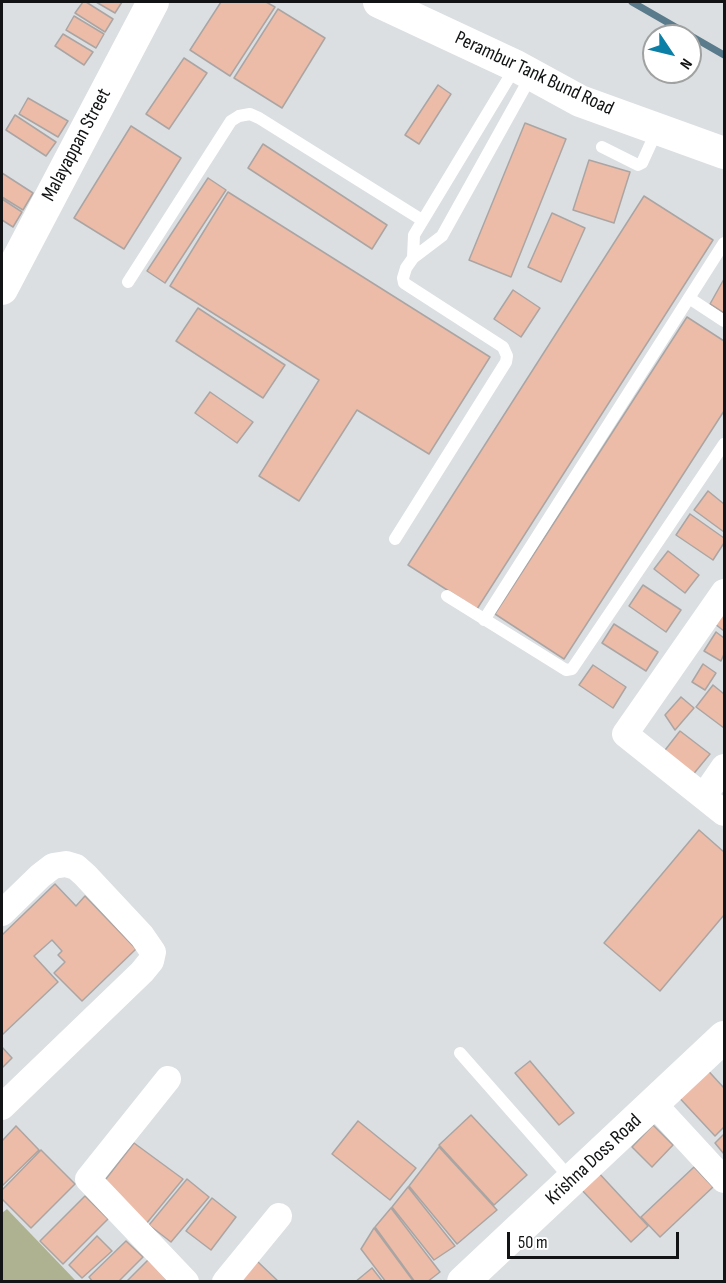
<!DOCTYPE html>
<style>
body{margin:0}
#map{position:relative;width:726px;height:1283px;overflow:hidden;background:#dbdfe2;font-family:"Sofia Sans Condensed",sans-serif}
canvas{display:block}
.frame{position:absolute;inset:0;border:3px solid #121314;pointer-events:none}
.north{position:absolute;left:642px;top:24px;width:60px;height:60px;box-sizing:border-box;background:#fff;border:2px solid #a0a1a1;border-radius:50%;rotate:125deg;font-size:16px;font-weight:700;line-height:24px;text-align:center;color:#121314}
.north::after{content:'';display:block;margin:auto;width:21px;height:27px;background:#0b7fa6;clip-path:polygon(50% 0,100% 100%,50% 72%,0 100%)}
.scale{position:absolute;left:507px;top:1232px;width:172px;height:27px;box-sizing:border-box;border:3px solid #121314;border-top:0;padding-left:8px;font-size:18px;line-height:21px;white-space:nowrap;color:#121314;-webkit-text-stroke:4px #fff;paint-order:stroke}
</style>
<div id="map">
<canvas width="726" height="1283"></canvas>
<div class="frame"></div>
<div class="north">N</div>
<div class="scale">50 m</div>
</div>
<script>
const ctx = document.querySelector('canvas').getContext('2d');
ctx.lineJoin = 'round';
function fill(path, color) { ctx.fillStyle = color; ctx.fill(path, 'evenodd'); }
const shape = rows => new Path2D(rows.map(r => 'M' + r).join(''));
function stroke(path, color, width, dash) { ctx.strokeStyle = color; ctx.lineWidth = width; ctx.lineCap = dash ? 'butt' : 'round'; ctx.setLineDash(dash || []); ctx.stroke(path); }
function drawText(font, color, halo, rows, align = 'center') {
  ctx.font = font + ' "Sofia Sans Condensed",sans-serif'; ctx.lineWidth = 4.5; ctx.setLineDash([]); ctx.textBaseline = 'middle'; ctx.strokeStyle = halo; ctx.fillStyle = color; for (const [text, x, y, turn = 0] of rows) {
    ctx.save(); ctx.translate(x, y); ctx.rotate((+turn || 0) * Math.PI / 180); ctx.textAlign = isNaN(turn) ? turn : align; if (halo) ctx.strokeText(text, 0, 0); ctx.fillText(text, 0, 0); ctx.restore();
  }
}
const green = shape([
 [7,1209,76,1281,2,1281,2,1213]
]);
const stream = shape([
 [632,2,724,55]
]);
const building = shape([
 [83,2,86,2,113,19,105,32,75,13,83,2],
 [96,2,122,2,115,13,96,2],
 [221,2,266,2,275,7,230,76,190,50,221,2],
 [278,9,325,38,282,108,234,78,278,9],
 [74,16,104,34,96,48,66,30,74,16],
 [63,34,93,52,84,65,55,46,63,34],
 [184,58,207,73,169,129,146,114,184,58],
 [438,85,451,94,419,144,405,135,438,85],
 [28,98,68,121,58,137,19,114,28,98],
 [15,115,56,142,46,156,6,130,15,115],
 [525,123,566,139,511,277,469,260,525,123],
 [131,126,181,158,124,249,74,218,131,126],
 [263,144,387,225,372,249,248,168,263,144],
 [589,160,630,172,614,223,573,210,589,160],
 [2,173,33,193,23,210,2,197,2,173],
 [208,178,226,190,165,283,147,271,208,178],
 [228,192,490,357,429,454,357,410,299,501,259,476,319,380,170,286,228,192],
 [644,196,713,240,477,609,408,565,644,196],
 [2,199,22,212,13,227,2,220,2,199],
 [552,213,585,228,561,282,528,267,552,213],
 [724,279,724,313,710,304,724,279],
 [513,290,540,308,521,337,494,319,513,290],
 [198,308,285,365,263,398,176,341,198,308],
 [687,317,724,341,724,411,564,659,495,614,687,317],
 [210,392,253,422,237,443,195,413,210,392],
 [708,491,724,504,724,532,694,510,708,491],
 [690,514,724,538,724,543,713,560,676,535,690,514],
 [668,551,699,575,685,593,654,569,668,551],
 [643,585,681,610,666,632,629,606,643,585],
 [724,612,724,631,715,624,724,612],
 [614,624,658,652,646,671,602,643,614,624],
 [716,632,724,638,724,654,721,661,704,651,716,632],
 [703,664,716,673,705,690,692,682,703,664],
 [593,665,626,687,613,708,579,685,593,665],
 [713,685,724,694,724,728,696,707,713,685],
 [681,697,694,708,675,730,665,715,681,697],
 [680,731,710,754,691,777,662,754,680,731],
 [699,830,724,852,724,915,660,991,604,943,699,830],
 [55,884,76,906,85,896,136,949,82,1001,54,973,65,962,58,955,62,951,52,940,34,956,58,982,2,1035,2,935,55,884],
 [2,1047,12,1058,2,1068,2,1047],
 [530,1061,574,1113,559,1125,515,1073,530,1061],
 [702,1064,724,1088,724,1127,715,1136,673,1091,702,1064],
 [471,1115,527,1175,494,1205,439,1145,471,1115],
 [358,1121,416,1168,390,1200,332,1154,358,1121],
 [653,1125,673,1145,652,1167,632,1147,653,1125],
 [16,1126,39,1150,2,1186,2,1141,16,1126],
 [724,1134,724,1154,715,1143,724,1134],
 [134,1143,183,1179,146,1224,102,1184,134,1143],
 [439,1147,497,1210,457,1244,409,1186,439,1147],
 [41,1150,75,1184,31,1228,2,1199,2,1190,41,1150],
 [694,1167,713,1187,660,1237,641,1217,694,1167],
 [596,1170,648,1226,631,1242,579,1187,596,1170],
 [187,1179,209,1197,171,1242,149,1225,187,1179],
 [408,1187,455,1246,434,1260,392,1207,408,1187],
 [85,1196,108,1219,63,1264,40,1241,85,1196],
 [212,1198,236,1217,211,1250,186,1231,212,1198],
 [391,1208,440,1272,427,1282,415,1282,375,1227,391,1208],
 [374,1228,414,1282,386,1282,361,1249,374,1228],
 [97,1236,112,1251,82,1278,69,1265,97,1236],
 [126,1241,143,1257,118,1282,93,1282,89,1277,126,1241],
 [148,1260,169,1282,126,1282,148,1260],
 [257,1261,279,1282,238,1282,257,1261],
 [372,1268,383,1282,355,1282,372,1268]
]);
const service = shape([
 [516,66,414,235,413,258,442,236,531,76],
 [602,147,638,165,642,163,657,130],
 [128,282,231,121,239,116,250,114,259,118,422,220],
 [689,298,724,321],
 [395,539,506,362,507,356,503,347,404,283,403,278,406,268,413,258],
 [447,596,566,670,572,669,724,444],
 [484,620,724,243],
 [460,1053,571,1179]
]);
const minor = shape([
 [724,592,625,734,724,813],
 [704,796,724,767],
 [2,913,40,876,53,866,66,864,76,867,85,875,142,936,153,952,151,961,142,972,2,1107],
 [168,1079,88,1179,186,1282],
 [654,1104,724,1180],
 [225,1282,279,1216]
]);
const tertiary = shape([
 [379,2,516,66,580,101,724,153],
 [2,289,153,2],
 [463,1282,724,1037]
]);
const streetNames = [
 ["Perambur Tank Bund Road",534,74,25],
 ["Malayappan Street",77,145,-62],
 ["Krishna Doss Road",594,1160,-43]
];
fill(green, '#afb291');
stroke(stream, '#597b8b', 7);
fill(building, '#ecbca9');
stroke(building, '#aaa5a3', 1.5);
stroke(service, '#fff', 12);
stroke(minor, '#fff', 26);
stroke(tertiary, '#fff', 32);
drawText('20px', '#121314', '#fff', streetNames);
</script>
